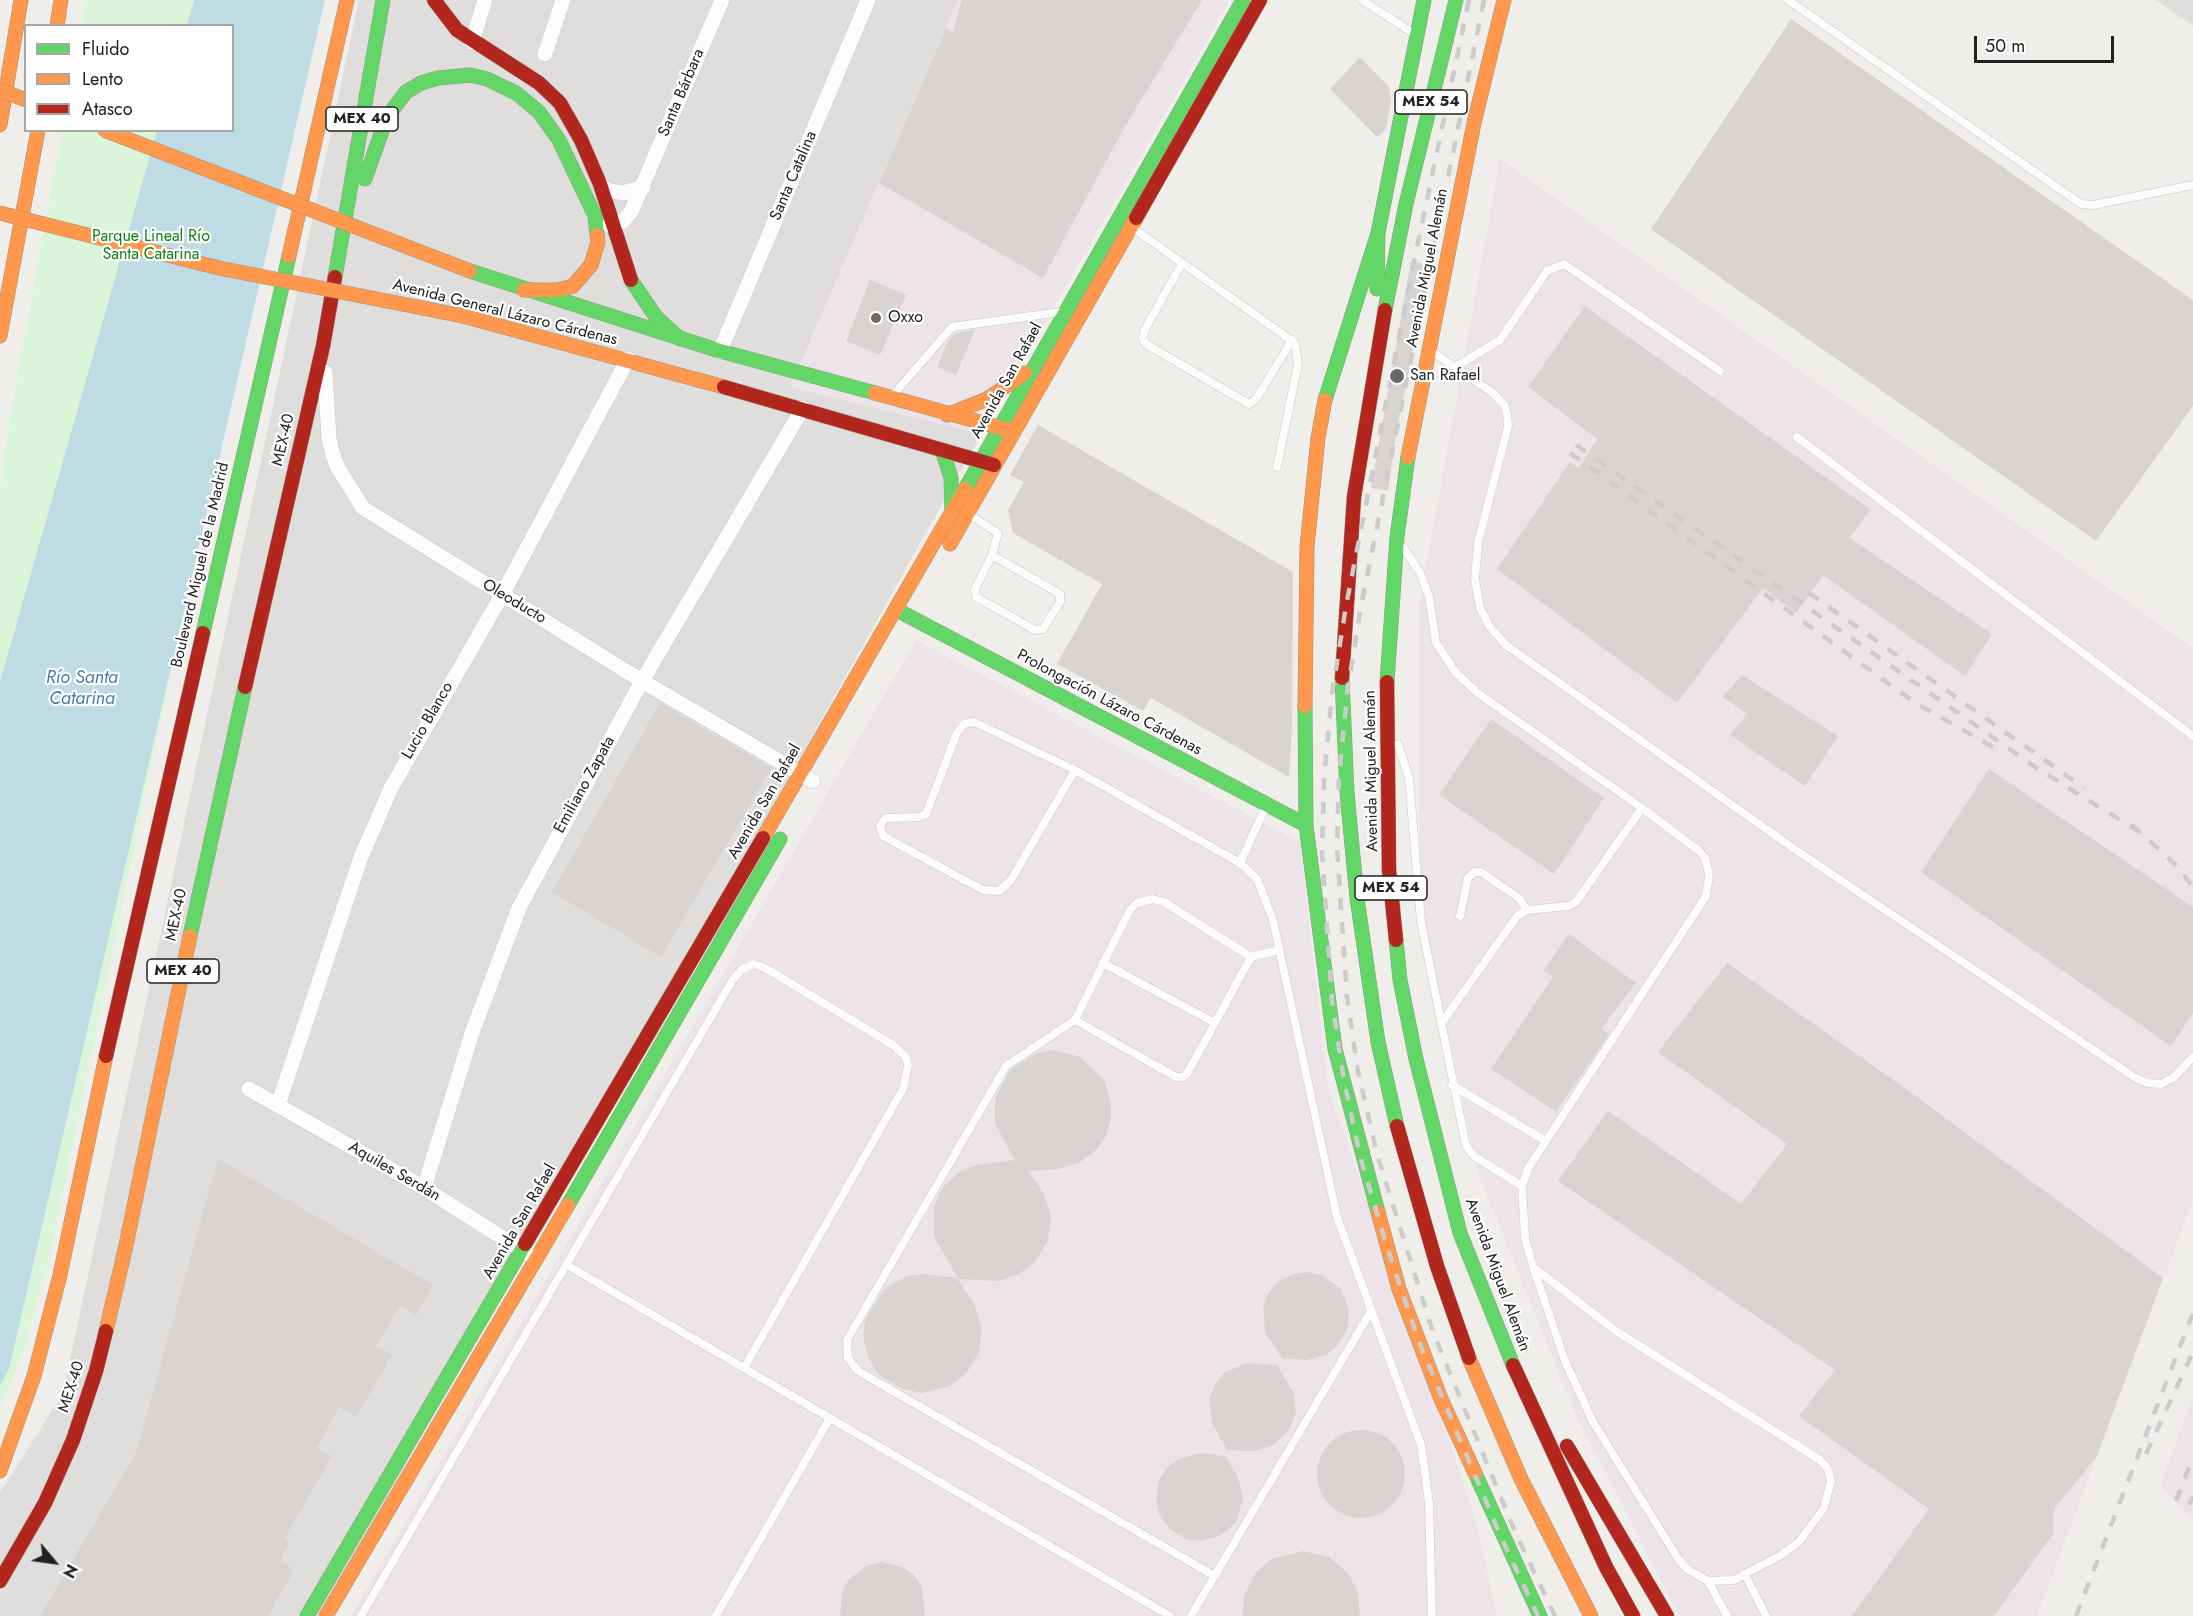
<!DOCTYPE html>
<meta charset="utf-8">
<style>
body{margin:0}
#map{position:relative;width:2193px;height:1616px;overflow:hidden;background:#f0eeeb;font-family:Jost,sans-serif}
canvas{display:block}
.legend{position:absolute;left:24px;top:24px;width:210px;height:108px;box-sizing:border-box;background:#fff;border:2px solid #a7a7a7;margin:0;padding:8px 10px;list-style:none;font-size:18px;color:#222}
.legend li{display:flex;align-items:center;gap:12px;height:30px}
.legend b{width:30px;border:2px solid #a7a7a7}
.north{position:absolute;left:24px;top:1532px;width:60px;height:60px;-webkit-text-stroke:4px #fff;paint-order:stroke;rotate:119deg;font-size:16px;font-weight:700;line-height:24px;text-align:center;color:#222}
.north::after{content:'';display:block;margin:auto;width:21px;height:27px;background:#222;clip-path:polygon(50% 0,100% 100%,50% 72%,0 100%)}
.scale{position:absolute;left:1974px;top:36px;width:140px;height:27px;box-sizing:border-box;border:3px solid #222;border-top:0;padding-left:8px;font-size:18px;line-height:21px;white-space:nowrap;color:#222;-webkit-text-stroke:4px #fff;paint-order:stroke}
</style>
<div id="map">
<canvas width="2193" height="1616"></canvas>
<ul class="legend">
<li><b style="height:8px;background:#63d668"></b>Fluido</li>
<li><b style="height:8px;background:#ff974d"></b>Lento</li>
<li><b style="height:8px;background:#b3261e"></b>Atasco</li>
</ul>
<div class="north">N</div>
<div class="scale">50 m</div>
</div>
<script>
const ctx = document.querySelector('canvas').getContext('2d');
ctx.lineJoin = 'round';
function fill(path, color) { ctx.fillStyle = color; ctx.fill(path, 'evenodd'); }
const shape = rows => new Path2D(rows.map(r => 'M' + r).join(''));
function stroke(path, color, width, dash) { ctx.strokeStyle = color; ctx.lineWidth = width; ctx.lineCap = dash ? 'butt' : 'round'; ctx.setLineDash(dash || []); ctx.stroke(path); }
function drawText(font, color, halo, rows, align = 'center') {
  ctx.font = font + ' Jost,sans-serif'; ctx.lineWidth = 4.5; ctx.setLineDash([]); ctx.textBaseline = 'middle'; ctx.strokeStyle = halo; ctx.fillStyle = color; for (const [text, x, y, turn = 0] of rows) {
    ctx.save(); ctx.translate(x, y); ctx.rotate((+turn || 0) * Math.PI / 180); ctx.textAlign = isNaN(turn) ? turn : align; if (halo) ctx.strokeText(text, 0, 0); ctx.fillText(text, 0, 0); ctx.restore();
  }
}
const residential = shape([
 [359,0,958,0,793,382,981,434,321,1616,0,1616,0,1493,63,1393],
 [2156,0,2193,0,2193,26]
]);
const industrial = shape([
 [958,0,1230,0,981,434,790,387],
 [1500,159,2193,648,2193,1200,2037,1616,1679,1616,1574,1411,1479,1176,1419,899,1419,605],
 [916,640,1300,842,1328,1087,1475,1517,1497,1616,351,1616],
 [2193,1397,2193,1521,2160,1485]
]);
const park = shape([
 [86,0,317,0,156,742,50,1256,24,1351,0,1408,0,486,14,394,62,131,232,130,232,26,82,25]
]);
const water = shape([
 [194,0,325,0,9,1369,0,1386,0,682,157,131,232,130,232,26,187,25]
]);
const building = shape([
 [962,0,1202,0,1124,128,1043,278,879,183,946,28,953,32],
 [1791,19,2193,300,2193,406,2096,541,1651,229],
 [1360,57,1389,87,1391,101,1386,129,1377,137,1330,89],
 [1411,261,1430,265,1397,429,1388,491,1371,488],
 [870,280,906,295,880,355,846,341],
 [1585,306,1870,509,1850,538,1992,634,1965,676,1823,575,1796,613,1763,588,1677,703,1497,569,1570,462,1579,468,1597,439,1528,387],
 [975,330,956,375,937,367,948,341,955,333],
 [1038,425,1293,572,1292,730,1289,777,1151,698,1143,711,1057,664,1102,584,1013,533,1008,510,1024,482,1010,475],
 [1742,675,1838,736,1805,786,1730,735,1747,714,1723,697],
 [660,703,771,768,661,957,552,892],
 [1491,719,1604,798,1554,874,1439,795],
 [1989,769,2193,907,2193,1013,2171,1046,1921,872],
 [1569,934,1636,983,1601,1029,1609,1034,1556,1112,1491,1069,1553,977,1543,971],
 [1727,963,1899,1084,2163,1278,2097,1456,2054,1509,2053,1534,1994,1616,1852,1616,1929,1509,1799,1416,1835,1370,1558,1181,1608,1111,1741,1204,1787,1144,1658,1052],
 [1054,1050,1080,1057,1104,1080,1111,1104,1111,1119,1106,1136,1096,1150,1080,1162,1060,1169,1028,1171,1043,1192,1051,1216,1048,1240,1035,1262,1019,1274,999,1281,958,1279,934,1236,934,1207,938,1196,945,1185,961,1171,976,1165,1015,1160,995,1124,995,1098,1010,1070,1037,1053],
 [218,1159,433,1285,416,1315,400,1305,377,1346,392,1355,356,1417,339,1407,317,1448,332,1456,284,1539,289,1542,281,1561,294,1570,268,1616,40,1616,136,1453],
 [1307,1272,1322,1275,1341,1289,1349,1310,1348,1328,1337,1346,1326,1355,1307,1360,1282,1358,1265,1332,1263,1306,1269,1292,1278,1282,1293,1274],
 [924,1274,957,1278,974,1304,982,1328,979,1352,966,1374,950,1386,922,1393,902,1389,878,1374,868,1357,863,1336,865,1321,884,1289,907,1276],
 [1246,1363,1277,1365,1294,1394,1296,1412,1289,1430,1272,1446,1253,1451,1227,1450,1212,1423,1209,1398,1216,1383,1224,1373],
 '1317 1474a44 44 0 1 1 88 0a44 44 0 1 1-88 0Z',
 [1201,1453,1225,1456,1238,1477,1243,1499,1237,1520,1231,1527,1219,1536,1201,1541,1186,1539,1170,1529,1159,1514,1156,1499,1159,1480,1167,1468,1178,1459],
 [1303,1551,1329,1557,1347,1572,1358,1592,1360,1616,1242,1616,1244,1596,1255,1573,1271,1559],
 [882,1562,904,1568,914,1575,922,1587,925,1616,840,1616,842,1592,849,1579,868,1565]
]);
const lane = shape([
 [1362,0,1416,35],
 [1788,0,2081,204,2093,205,2193,185],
 [1133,228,1295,343,1298,364,1277,467],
 [1182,263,1144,331,1143,339,1146,344,1249,404,1256,399,1292,340],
 [1434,353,1493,393,1505,406,1507,413,1508,426,1478,543,1475,579,1480,608,1490,627,1506,645,1793,848,2134,1077,2148,1083,2161,1084,2173,1078,2193,1057],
 [1455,367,1500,340,1547,271,1564,264,1720,371],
 [893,395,952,327,1061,312],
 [1797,437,2193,736],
 [970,515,998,533,992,555,1060,594,1060,602,1043,629,1035,630,976,597,975,589,992,555],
 [1404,548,1420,573,1429,596,1436,643,1456,673,1479,694,1642,808,1699,851,1705,858,1709,875,1706,896,1529,1167,1522,1186,1525,1238,1533,1267,1616,1331,1820,1460,1828,1469,1831,1481,1824,1508,1799,1542,1781,1555,1734,1580,1708,1581,1687,1569,1679,1560,1593,1422,1565,1361,1533,1267],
 [1398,744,1409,778,1421,922,1466,1146,1474,1156,1522,1186],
 [1075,770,1011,880,999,891,983,890,883,836,880,826,885,818,919,817,926,814,957,733,964,724,974,722,1075,770,1240,863,1257,879,1273,920,1337,1217,1421,1445,1429,1503,1432,1616],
 [1240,863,1266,806],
 [1460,916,1468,878,1474,872,1481,872,1519,898,1527,910],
 [1103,963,1215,1023],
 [1075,1020,1176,1077,1182,1077,1187,1074,1251,957],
 [1441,1024,1517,916,1527,910,1568,906,1576,902,1642,808],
 [1452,1085,1544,1140],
 [567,1265,1170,1616],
 [1745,1575,1766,1616],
 [1215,1576,858,1371,848,1358,847,1340,1006,1066,1075,1020,1130,910,1137,903,1153,899,1164,902,1251,957,1279,950],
 [1708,1581,1727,1616],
 [361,1616,732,981,741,970,754,964,767,969,893,1045,906,1057,908,1065,903,1089,744,1368],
 [716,1616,830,1418],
 [1191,1616,1371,1311]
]);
const street = shape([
 [472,42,485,0],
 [545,54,563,0],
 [600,184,607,190,623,193,643,187],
 [609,225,622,222,631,212,722,0],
 [720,351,868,0],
 [325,372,329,439,333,455,338,468,363,508,642,681,813,781],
 [249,1089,424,1188,528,1254],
 [278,1105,361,857,391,788,502,595,628,359],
 [424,1188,472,1033,519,908,642,681,803,408]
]);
const fast = shape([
 [365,179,387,117,406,92,421,83,438,78,470,75,487,79,516,93,539,112,559,140,595,216,597,235],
 [470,271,720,351,875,393],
 [335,277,383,0],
 [631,280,656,317,680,339],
 [1377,289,1378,233],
 [1385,310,1406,204,1456,0],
 [1325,400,1378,233,1424,0],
 [942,450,951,478,952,511],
 [965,489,1243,0],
 [897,610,1306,825],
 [203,633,289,256],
 [1342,678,1347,793,1357,898,1378,1042,1397,1126],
 [1387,682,1397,537,1408,457],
 [1305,706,1306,825,1335,1049,1378,1212],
 [190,936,245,687],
 [1396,940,1400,980,1416,1059,1460,1233,1513,1365],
 [568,1205,780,839],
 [1475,1473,1540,1616],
 [307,1616,525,1244]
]);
const slow = shape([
 [57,26,61,0],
 [0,125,21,0],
 [289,256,347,0],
 [524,290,558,290,573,286,591,265,598,242,597,235],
 [463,316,724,387],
 [0,336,38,130],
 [875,393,1012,431],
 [947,415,987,399,1025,373],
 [1408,457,1474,123,1504,0],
 [950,544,1136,218],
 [1305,706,1307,547,1318,438,1325,400],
 [763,838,965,489],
 [1378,1212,1399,1289,1441,1399,1475,1473],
 [106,1331,125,1250,190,936],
 [1469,1358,1521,1479,1591,1616],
 [0,1471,34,1376,60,1275,106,1056],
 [326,1616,568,1205]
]);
const jam = shape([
 [434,0,457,30,539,83,560,103,581,140,600,184,631,280],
 [1136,218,1260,0],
 [724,387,994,465],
 [1342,678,1354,497,1385,310],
 [1387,682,1389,870,1396,940],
 [245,687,323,346,335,277],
 [106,1056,203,633],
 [1397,1126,1437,1266,1469,1358],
 [525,1244,763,838],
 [1513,1365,1606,1567,1633,1616],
 [1567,1446,1667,1616],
 [0,1581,45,1503,73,1440,96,1371,106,1331]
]);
const rail = shape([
 [1469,0,1413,266,1346,606,1332,694,1324,779,1322,853,1332,1000,1343,1075,1360,1156,1387,1247,1419,1342,1501,1537,1538,1616],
 [1484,0,1361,606,1347,694,1339,777,1337,848,1347,998,1358,1071,1377,1154,1433,1332,1516,1534,1555,1616],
 [1576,445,2038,769,2138,831],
 [1570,453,1917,704,1993,747],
 [1809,593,2084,788],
 [2132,825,2176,865,2193,887],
 [2146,1454,2193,1352],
 [2176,1501,2193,1457],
 [2189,1505,2193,1496],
 [2076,1616,2193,1313]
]);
const slowBridge = shape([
 [0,90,26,100],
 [104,130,470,271],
 [0,213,219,268,463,316]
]);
const markers = [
 [876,318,6,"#6a6968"],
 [1397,376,8,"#6a6968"]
];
const shields = [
 [1431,102,72],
 [362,119,72],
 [1391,888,72],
 [183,971,72]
];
const shieldNames = [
 ["MEX 54",1431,102],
 ["MEX 40",362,119],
 ["MEX 54",1391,888],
 ["MEX 40",183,971]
];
const streetNames = [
 ["Santa Bárbara",682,93,-67],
 ["Santa Catalina",794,176,-67],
 ["Avenida Miguel Alemán",1428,268,-79],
 ["Avenida General Lázaro Cárdenas",505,313,14],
 ["Avenida San Rafael",1007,381,-61],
 ["MEX-40",284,440,-77],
 ["Boulevard Miguel de la Madrid",201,565,-77],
 ["Oleoducto",514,602,31],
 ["Prolongación Lázaro Cárdenas",1109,703,28],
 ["Lucio Blanco",428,721,-60],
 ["Avenida Miguel Alemán",1372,771,-91],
 ["Emiliano Zapata",585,785,-61],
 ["Avenida San Rafael",765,802,-60],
 ["MEX-40",177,915,-78],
 ["Aquiles Serdán",394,1172,30],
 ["Avenida San Rafael",520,1222,-60],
 ["Avenida Miguel Alemán",1497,1275,70],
 ["MEX-40",72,1387,-72]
];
const parkNames = [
 ["Parque Lineal Río",151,237],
 ["Santa Catarina",151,255]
];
const poiNames = [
 ["Oxxo",888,318],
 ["San Rafael",1410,376]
];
const waterNames = [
 ["Río Santa",82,679],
 ["Catarina",82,700]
];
fill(residential, '#dfdedc');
fill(industrial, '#ede4e9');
fill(park, '#daf5da');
fill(water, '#bfdbe3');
fill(building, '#d7d4d2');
stroke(lane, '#c9c8c7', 9);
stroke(street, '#c9c8c7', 16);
stroke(fast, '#999a82', 15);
stroke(slow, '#999a82', 15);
stroke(jam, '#999a82', 15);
stroke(lane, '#fdfcfc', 8);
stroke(street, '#fdfcfc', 15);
stroke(fast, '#63d668', 14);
stroke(slow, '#ff974d', 14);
stroke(jam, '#b3261e', 14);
stroke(rail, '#ccc', 4.5, [12, 12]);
stroke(slowBridge, '#999a82', 15, []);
stroke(slowBridge, '#ff974d', 14);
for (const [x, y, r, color] of markers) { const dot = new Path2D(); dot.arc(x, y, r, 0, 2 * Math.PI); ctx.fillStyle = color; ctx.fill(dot); stroke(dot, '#fff', 2); }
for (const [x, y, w] of shields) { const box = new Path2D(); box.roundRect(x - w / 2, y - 12, w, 24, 4.5); ctx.fillStyle = '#fff'; ctx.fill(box); stroke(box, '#222', 1.5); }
drawText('bold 15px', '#222', null, shieldNames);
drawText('16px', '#222', '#fff', streetNames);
drawText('16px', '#0c8416', '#fff', parkNames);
drawText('16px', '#222', '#fff', poiNames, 'left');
drawText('italic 18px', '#4a7aab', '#fff', waterNames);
</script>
